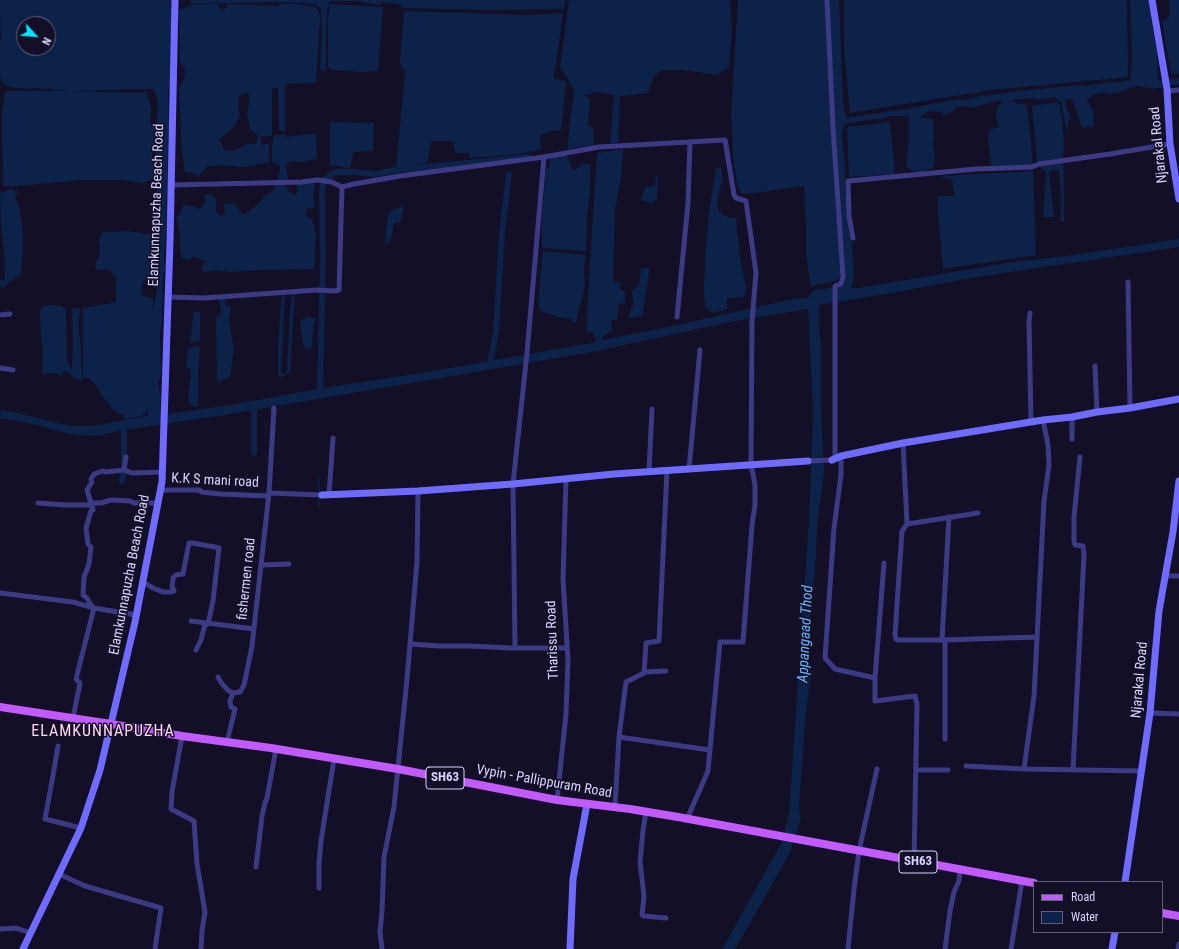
<!DOCTYPE html>
<style>
body{margin:0}
#map{position:relative;width:1179px;height:949px;overflow:hidden;background:#130f26;font-family:"Roboto Condensed",sans-serif}
canvas{display:block}
.legend{position:absolute;left:1033px;top:881px;width:130px;height:52px;box-sizing:border-box;background:#130f26;border:1px solid #625e7d;margin:0;padding:5px 7px;list-style:none;font-size:12px;color:#d9d4ff}
.legend li{display:flex;align-items:center;gap:8px;height:20px}
.legend b{width:20px;border:1px solid #625e7d}
.north{position:absolute;left:16px;top:16px;width:40px;height:40px;box-sizing:border-box;background:#130f26;border:1px solid #625e7d;border-radius:50%;rotate:116deg;font-size:11px;font-weight:700;line-height:16px;text-align:center;color:#d9d4ff}
.north::after{content:'';display:block;margin:auto;width:14px;height:18px;background:#00e5ff;clip-path:polygon(50% 0,100% 100%,50% 72%,0 100%)}
</style>
<div id="map">
<canvas width="1179" height="949"></canvas>
<ul class="legend">
<li><b style="height:5px;background:#c25bff"></b>Road</li>
<li><b style="height:11px;background:#0c2248"></b>Water</li>
</ul>
<div class="north">N</div>
</div>
<script>
const ctx = document.querySelector('canvas').getContext('2d');
ctx.lineJoin = 'round';
function fill(path, color) { ctx.fillStyle = color; ctx.fill(path, 'evenodd'); }
const shape = rows => new Path2D(rows.map(r => 'M' + r).join(''));
function stroke(path, color, width, dash) { ctx.strokeStyle = color; ctx.lineWidth = width; ctx.lineCap = dash ? 'butt' : 'round'; ctx.setLineDash(dash || []); ctx.stroke(path); }
function drawText(font, color, halo, rows, align = 'center') {
  ctx.font = font + ' "Roboto Condensed",sans-serif'; ctx.lineWidth = 3; ctx.setLineDash([]); ctx.textBaseline = 'middle'; ctx.strokeStyle = halo; ctx.fillStyle = color; for (const [text, x, y, turn = 0] of rows) {
    ctx.save(); ctx.translate(x, y); ctx.rotate((+turn || 0) * Math.PI / 180); ctx.textAlign = isNaN(turn) ? turn : align; if (halo) ctx.strokeText(text, 0, 0); ctx.fillText(text, 0, 0); ctx.restore();
  }
}
const water = shape([
 [0,0,171,0,171,10,173,11,170,87,169,87,168,94,169,123,168,138,167,196,166,204,167,210,164,256,165,267,163,277,162,322,160,333,161,376,158,383,160,392,161,398,160,400,161,415,224,406,324,388,433,371,597,342,593,333,587,331,587,313,597,153,623,149,621,178,615,209,613,281,621,282,620,289,625,291,625,303,619,304,617,319,611,321,613,330,602,337,602,340,668,327,793,299,808,298,813,290,844,286,842,238,828,0,839,0,843,102,846,118,869,114,877,114,889,111,902,110,957,99,965,100,979,96,1010,92,1080,85,1087,86,1096,84,1120,82,1130,80,1132,61,1130,0,1150,0,1152,26,1157,52,1158,81,1179,78,1179,84,1154,89,1139,86,1132,87,1124,91,1111,94,1103,92,1093,95,1087,100,1093,110,1094,118,1093,126,1082,128,1072,99,1065,99,1067,109,1071,116,1068,123,1067,134,1061,102,1054,97,1039,100,1031,98,1011,100,1016,103,1027,105,1033,165,999,166,991,165,988,143,989,130,999,127,996,117,997,107,1004,101,996,101,972,108,965,106,957,107,952,112,945,115,938,111,927,112,920,118,933,119,934,138,933,145,935,159,933,168,918,173,906,167,909,135,909,117,900,116,890,116,883,119,874,119,844,124,842,135,845,165,845,186,849,231,852,241,854,276,851,289,1012,262,1067,256,1179,239,1179,247,971,278,897,292,819,305,819,325,821,347,821,408,824,472,818,518,815,568,810,619,809,660,811,677,806,710,799,809,801,818,792,845,792,848,777,876,735,949,722,949,782,842,789,813,809,522,813,410,808,309,735,321,592,352,224,415,118,431,98,436,75,435,24,422,6,419,0,419,1,410,18,413,70,426,93,426,141,417,148,415,148,404,147,411,142,416,124,419,124,414,117,413,111,407,103,397,97,387,89,378,83,378,83,308,116,302,116,276,108,269,96,270,95,264,99,258,100,246,99,239,101,237,102,232,128,231,153,235,152,275,142,282,141,294,149,298,153,298,153,311,157,288,151,286,153,279,154,262,155,223,157,206,162,189,157,182,155,163,156,148,158,141,156,130,158,108,157,97,154,89,121,89,120,90,72,91,136,93,146,92,151,108,150,122,155,128,152,160,155,178,143,183,121,180,82,180,17,186,3,186,3,170,2,142,2,113,5,91,69,91,49,89,32,88,29,89,8,87,2,83,0,76,0,41,1,37,0,23,1,18,0,17],
 [24,24,48,24,48,48,24,48],
 [191,0,565,0,564,9,489,10,403,8,399,4,382,2,380,5,354,1,330,1,327,12,326,36,326,69,324,72,320,70,322,33,321,8,309,3,272,2,191,4],
 [569,0,730,0,732,31,729,67,717,75,683,70,663,70,654,76,648,93,620,96,618,143,610,143,614,95,599,92,584,95,590,99,588,125,593,128,594,145,567,149,574,89,560,67],
 [738,0,825,0,829,100,833,134,834,183,838,223,840,272,840,278,836,281,812,286,810,283,806,254,806,224,804,186,747,194,741,193,737,184,734,165,731,115],
 [844,0,1127,0,1128,77,991,90,850,113,844,49],
 [1169,0,1179,0,1179,74,1171,74,1162,21,1170,17],
 [217,4,219,8,225,10,228,4,234,4,276,6,283,4,298,4,315,7,318,10,320,18,316,83,285,84,285,132,279,130,278,88,272,88,272,136,261,137,262,145,269,143,269,162,245,167,218,165,207,167,201,173,199,177,193,173,185,172,182,153,179,89,185,76,185,68,180,64,179,11,190,5],
 [248,92,249,100,247,116,251,130,258,135,256,144,247,144,233,151,225,150,219,140,234,127,240,116,238,108,239,96],
 [330,4,383,7,378,71,362,72,333,70,328,67,328,19],
 [404,11,525,15,563,13,554,78,566,82,561,131,554,130,540,135,541,150,510,155,470,158,470,153,455,153,453,141,431,141,427,163,396,168,405,72,400,63],
 [1059,102,1062,120,1064,143,1063,158,1037,162,1032,106],
 [330,122,374,123,373,151,354,152,350,168,330,165],
 [890,122,895,174,849,177,847,127],
 [316,133,317,159,301,162,292,161,286,163,288,182,286,187,287,190,294,195,298,193,295,180,311,181,315,184,313,197,315,207,306,209,306,216,312,219,316,234,314,269,259,270,231,272,214,270,205,272,201,270,206,261,193,257,188,260,181,257,180,249,180,234,178,222,176,218,180,214,183,205,193,206,200,209,206,201,204,195,212,194,216,200,216,211,220,216,225,214,224,204,232,203,236,205,242,215,248,212,257,205,265,196,272,192,276,186,280,168,279,165,272,162,272,147,274,135,286,135,287,137],
 [567,155,572,168,575,170,579,168,581,164,591,164,590,167,590,189,587,218,586,251,542,248,542,218,546,170,550,165,550,157],
 [1063,163,1064,182,1064,222,1060,221,1061,201,1059,170,1049,171,1054,217,1043,217,1046,173,1039,167],
 [721,167,723,178,717,201,718,210,728,218,736,218,740,258,746,288,744,297,727,298,727,309,713,313,705,307,704,294,705,259,709,211,716,169],
 [1033,171,1036,255,943,269,938,215,938,196,955,196,952,180,939,176],
 [656,177,658,178,657,200,651,203,641,200,645,187,654,186],
 [10,189,18,191,15,197,19,206,22,225,23,246,21,274,7,284,4,284,5,261,1,224,0,194],
 [404,205,401,222,394,223,391,239,385,245,388,213],
 [543,251,586,255,584,268,585,285,576,323,571,321,572,319,557,317,555,316,543,312,539,309,539,292],
 [641,268,650,268,645,298,643,316,628,318,634,302,632,291,639,285],
 [292,293,295,293,290,372,283,377,278,376,278,347,281,299,283,294,285,294,281,372,283,374,287,371,290,309],
 [219,299,226,299,225,305,231,307,229,318,231,334,234,347,230,377,220,381,217,381,216,317,221,314],
 [52,305,62,306,66,309,67,359,70,368,72,369,73,343,72,309,80,308,78,323,81,350,82,380,76,379,67,372,63,371,62,376,54,373,45,374,41,372,43,370,42,362,43,349,41,337,40,312,43,306],
 [193,312,200,312,200,339,197,342,190,342,193,319],
 [307,317,316,318,313,329,312,347,305,350,302,339,300,321],
 [200,346,198,373,198,407,192,406,188,399,191,373,189,368,186,368,188,348]
]);
const stream = shape([
 [319,477,319,493],
 [319,497,319,506]
]);
const canal = shape([
 [159,208,160,178],
 [0,283,4,284],
 [492,366,490,362,493,348,496,332,502,232,509,174],
 [320,395,323,257,322,191,324,180,335,172,354,172,376,174,396,170,529,157],
 [254,453,254,406],
 [122,481,124,470,124,427]
]);
const street = shape([
 [827,0,833,127,843,277,841,284,835,286,835,459],
 [1167,91,1179,90],
 [544,157,599,147,725,140,734,195,736,198,746,201,756,273,752,321,751,464,755,485,755,505,752,525,743,642,720,642,708,771,687,819],
 [171,185,302,182,317,180,332,182,342,187],
 [853,238,849,216,848,181,976,169,1032,167,1039,164,1110,154,1170,144],
 [1128,282,1130,408],
 [168,297,204,298,317,290,335,291,339,290,342,187,354,184,400,176,544,157,527,353,513,484,515,648],
 [1030,313,1029,321,1031,422],
 [0,315,10,314],
 [677,317,688,203,690,142],
 [1095,366,1097,412],
 [0,368,13,370],
 [1072,417,1072,439],
 [1043,420,1048,445,1049,465,1044,501,1034,696,1024,769,1141,771],
 [903,443,907,524,978,513],
 [841,456,841,475,834,528,825,658,835,669,875,678,875,701,915,696,917,704,914,861],
 [126,457,124,470,132,473,162,472],
 [808,461,832,460],
 [689,469,700,350],
 [649,471,652,409],
 [160,490,200,490,201,492,221,494,268,496],
 [269,493,322,495],
 [329,495,333,438],
 [38,503,65,505,92,505],
 [92,503,101,503,111,500,130,501,134,503,158,503],
 [907,524,902,531,895,635,896,639,898,640,942,640,949,517],
 [261,565,289,564],
 [1165,576,1179,576],
 [143,582,153,588,163,592,170,592,174,591,172,586,173,578,176,575,183,574,189,543,192,543,215,547,219,548,213,601,208,624],
 [0,593,73,602,94,608,136,615],
 [191,621,254,629],
 [943,640,1037,637],
 [410,644,439,646,470,646,510,648,567,648],
 [196,650,201,640,205,624],
 [644,673,645,672,666,671],
 [218,677,222,684,229,691,233,693],
 [875,678,884,563],
 [1150,713,1179,714],
 [73,718,80,683,76,679,94,608,91,605,87,598,83,595,84,577,89,564,91,547,88,544,86,528,91,511,93,510,87,490,92,482,91,479,94,474,103,471,106,472,124,470],
 [182,736,172,792,171,809,194,821,197,864,205,912,202,931,201,949],
 [619,737,710,750],
 [945,739,945,640],
 [227,742,235,709,231,707,230,701,233,693,240,692,244,685,252,646,269,493,274,408],
 [58,746,52,781,45,819,81,828],
 [966,766,1024,769],
 [916,770,948,770],
 [1073,770,1084,555,1083,546,1075,545,1074,541,1074,517,1080,457],
 [557,800,566,714,568,660,563,579,566,479],
 [615,807,619,737,626,682,644,673,646,643,659,641,667,470],
 [646,812,643,830,641,852,640,862,644,896,642,915,644,916,666,918],
 [256,867,262,816,265,803,267,798,276,749],
 [59,874,85,886,161,908,155,949],
 [319,888,319,863,321,841,334,759],
 [0,929,16,928,31,933],
 [382,949,380,932,382,911,384,857,394,807,407,679,417,562,418,491],
 [848,949,854,889,859,851,877,769],
 [945,949,950,911,954,892,959,881,960,869],
 [1011,949,1022,881],
 [1178,949,1179,944]
]);
const secondary = shape([
 [1152,0,1167,89,1170,144,1179,199],
 [832,460,841,456,903,443,1043,420,1072,417,1097,412,1130,408,1179,399],
 [322,495,418,491,513,484,614,474,808,461],
 [1125,882,1150,713,1159,611,1173,532,1179,481],
 [23,949,81,828,100,770,135,622,162,482,170,242,175,0],
 [570,949,573,879,587,804],
 [1112,949,1115,932]
]);
const primary = shape([
 [0,707,111,724,182,736,271,748,398,769,557,800,630,809,678,817,1034,883],
 [1162,913,1179,916]
]);
const shields = [
 [445,778,38],
 [918,862,38]
];
const shieldNames = [
 ["SH63",445,778],
 ["SH63",918,862]
];
const streetNames = [
 ["Njarakal Road",1159,145,-96],
 ["Elamkunnapuzha Beach Road",157,205,-88],
 ["K.K S mani road",215,481,3],
 ["Elamkunnapuzha Beach Road",130,575,-79],
 ["fishermen road",247,579,-84],
 ["Tharissu Road",553,640,-92],
 ["Njarakal Road",1140,680,-85],
 ["Vypin - Pallippuram Road",544,782,10]
];
const waterNames = [
 ["Appangaad Thod",806,634,-87]
];
const quarterNames = [
 ["ELAMKUNNAPUZHA",103,732]
];
fill(water, '#0c2248');
stroke(stream, '#0c2248', 1.5);
stroke(canal, '#0c2248', 6);
stroke(street, '#3d3a85', 5);
stroke(secondary, '#6f6bff', 7);
stroke(primary, '#c25bff', 8);
for (const [x, y, w] of shields) { const box = new Path2D(); box.roundRect(x - w / 2, y - 11, w, 22, 3); ctx.fillStyle = '#130f26'; ctx.fill(box); stroke(box, '#d9d4ff', 1); }
drawText('bold 13px', '#d9d4ff', null, shieldNames);
drawText('14px', '#d9d4ff', '#130f26', streetNames);
drawText('italic 15px', '#62b6ff', '#130f26', waterNames);
ctx.letterSpacing = '1px';
drawText('16px', '#ffd6f0', '#130f26', quarterNames);
ctx.letterSpacing = '0px';
</script>
